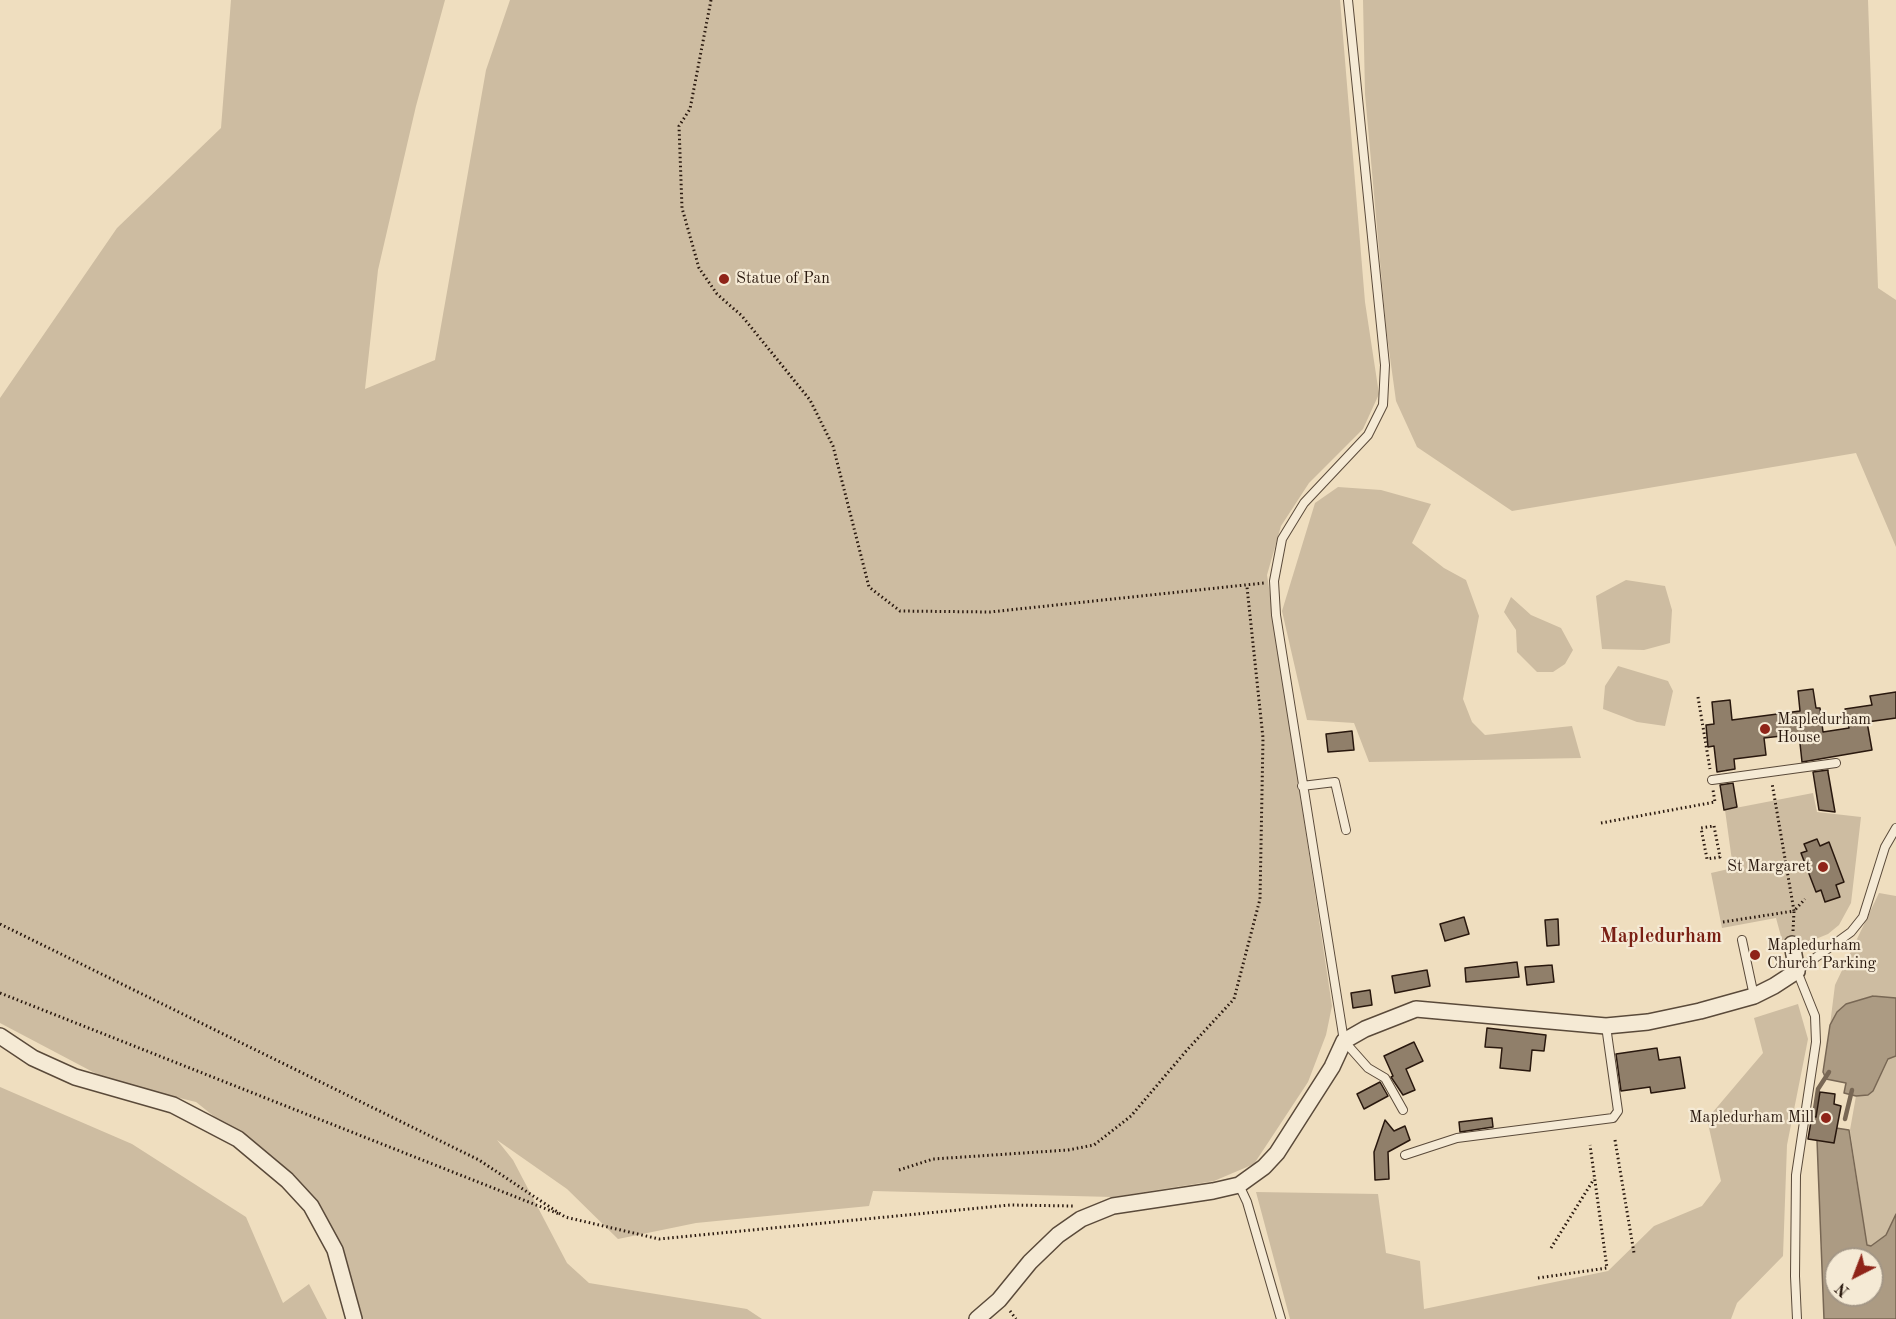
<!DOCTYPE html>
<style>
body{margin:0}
#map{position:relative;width:1896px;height:1319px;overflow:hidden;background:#efdebf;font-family:"Old Standard TT",serif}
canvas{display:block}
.north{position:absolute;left:1824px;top:1247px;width:60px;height:60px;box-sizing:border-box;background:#f5ead5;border:2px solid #a39685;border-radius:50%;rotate:222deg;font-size:16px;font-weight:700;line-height:24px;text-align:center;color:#29180e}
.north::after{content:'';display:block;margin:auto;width:21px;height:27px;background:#8f2418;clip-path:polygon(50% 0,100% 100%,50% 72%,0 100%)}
</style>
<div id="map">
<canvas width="1896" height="1319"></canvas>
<div class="north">N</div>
</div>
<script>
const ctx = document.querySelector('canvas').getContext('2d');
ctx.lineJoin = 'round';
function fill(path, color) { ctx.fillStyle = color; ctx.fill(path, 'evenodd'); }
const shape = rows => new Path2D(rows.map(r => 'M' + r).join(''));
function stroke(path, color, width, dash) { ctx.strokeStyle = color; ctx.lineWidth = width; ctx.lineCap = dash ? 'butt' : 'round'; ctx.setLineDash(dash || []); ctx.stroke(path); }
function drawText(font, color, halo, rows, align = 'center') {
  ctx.font = font + ' "Old Standard TT",serif'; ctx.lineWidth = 4.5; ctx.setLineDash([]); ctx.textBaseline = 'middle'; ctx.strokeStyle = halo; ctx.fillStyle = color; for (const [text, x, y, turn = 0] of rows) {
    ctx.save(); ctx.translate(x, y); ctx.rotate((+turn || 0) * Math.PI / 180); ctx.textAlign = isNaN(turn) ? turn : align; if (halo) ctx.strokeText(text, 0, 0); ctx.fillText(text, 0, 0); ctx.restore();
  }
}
const green = shape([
 [231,0,445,0,416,106,378,270,365,389,435,360,486,70,510,0,1340,0,1365,302,1379,394,1363,429,1309,483,1281,526,1267,575,1332,1006,1326,1035,1308,1082,1254,1164,1214,1181,1113,1197,873,1191,869,1206,696,1223,618,1239,567,1189,497,1140,513,1160,567,1263,589,1283,747,1309,762,1319,362,1319,339,1246,310,1193,196,1102,110,1081,0,1023,0,398,117,228,221,128],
 [1363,0,1868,0,1878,288,1896,300,1896,547,1856,453,1512,511,1417,447,1396,401,1386,328,1365,94],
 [1338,487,1381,490,1431,504,1412,543,1444,568,1466,580,1479,616,1463,699,1472,722,1485,735,1572,726,1581,758,1369,762,1354,723,1307,720,1282,611,1315,503],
 [1626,580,1665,586,1672,610,1670,643,1644,650,1602,649,1596,596],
 [1511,597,1531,615,1561,628,1573,650,1565,664,1553,672,1537,672,1517,652,1516,630,1504,612],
 [1618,666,1668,681,1673,691,1665,726,1637,722,1603,709,1605,686],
 [1813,793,1817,812,1861,817,1851,903,1839,925,1828,934,1806,943,1792,944,1782,940,1776,918,1722,928,1711,873,1733,868,1725,810],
 [1879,893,1896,896,1896,998,1873,996,1846,1004,1830,1025,1835,985],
 [1798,1004,1808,1039,1787,1145,1783,1256,1737,1303,1731,1319,1290,1319,1256,1192,1378,1194,1386,1253,1420,1261,1424,1309,1608,1271,1654,1226,1702,1206,1721,1181,1707,1119,1763,1053,1754,1018],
 [1896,1056,1896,1214,1886,1235,1871,1246,1867,1245,1850,1130,1856,1096,1868,1095,1873,1091,1889,1059],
 [0,1087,132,1144,246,1217,283,1303,309,1284,327,1319,0,1319]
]);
const water = shape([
 [1873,996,1896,998,1896,1056,1888,1059,1873,1091,1868,1095,1856,1096,1844,1093,1846,1083,1826,1079,1823,1072,1830,1025,1837,1012,1846,1004,1873,996],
 [1836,1128,1849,1130,1867,1245,1871,1246,1886,1235,1896,1214,1896,1319,1824,1319,1817,1140,1836,1128],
 [1836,1259,1872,1259,1872,1295,1836,1295,1836,1259]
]);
const stream = shape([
 [1814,1116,1818,1089,1829,1072],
 [1845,1119,1852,1090]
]);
const building = shape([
 [1813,689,1816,708,1820,708,1823,732,1849,728,1845,709,1872,705,1870,696,1896,692,1896,718,1867,722,1872,750,1802,762,1799,734,1764,738,1766,755,1734,759,1735,769,1717,772,1714,746,1708,747,1706,725,1714,724,1712,702,1730,700,1732,720,1800,711,1798,691,1813,689],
 [1352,731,1354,750,1328,752,1326,734,1352,731],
 [1828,770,1828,772,1835,812,1819,810,1813,772,1828,770],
 [1733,783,1737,807,1724,810,1720,785,1733,783],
 [1817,839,1820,846,1829,842,1844,882,1836,885,1840,897,1825,902,1821,890,1816,892,1801,853,1807,851,1804,844,1817,839],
 [1464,917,1469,934,1445,941,1440,924,1464,917],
 [1558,919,1559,945,1547,946,1545,920,1558,919],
 [1517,962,1519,977,1466,982,1465,968,1517,962],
 [1552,965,1554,982,1527,985,1525,967,1552,965],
 [1427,970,1430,986,1395,993,1392,976,1427,970],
 [1370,990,1372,1005,1353,1008,1351,993,1370,990],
 [1487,1028,1546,1035,1544,1051,1532,1050,1530,1071,1500,1068,1502,1048,1485,1047,1487,1028],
 [1414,1042,1423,1061,1406,1069,1415,1090,1403,1095,1391,1077,1393,1076,1384,1056,1414,1042],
 [1657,1048,1659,1060,1680,1057,1685,1088,1651,1093,1650,1087,1621,1091,1616,1054,1657,1048],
 [1380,1082,1388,1096,1364,1109,1357,1094,1380,1082],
 [1820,1092,1835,1094,1834,1104,1841,1106,1834,1143,1808,1139,1812,1116,1816,1117,1820,1092],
 [1492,1118,1493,1127,1460,1132,1459,1122,1492,1118],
 [1385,1120,1394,1131,1405,1126,1410,1140,1388,1152,1389,1179,1375,1180,1374,1152,1385,1120]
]);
const path = shape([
 [711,0,690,109,679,126,682,208,699,268,717,294,742,316,810,400,833,446,869,587,900,611,990,612,1264,583],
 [1698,697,1710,769],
 [1601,823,1715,802,1713,790],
 [1714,826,1720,857,1707,859,1701,828,1714,826],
 [1723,922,1794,911,1772,783],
 [0,924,479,1160,565,1217,659,1239,1010,1205,1074,1206],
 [1793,931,1794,911,1805,899],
 [0,993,559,1214],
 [1615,1140,1634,1253],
 [899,1170,933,1159,1068,1150,1094,1145,1131,1116,1187,1050,1234,999,1260,899,1263,738,1247,587],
 [1551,1248,1594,1179],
 [1538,1278,1607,1268,1590,1145],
 [1010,1311,1016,1319]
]);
const lane = shape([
 [1348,0,1385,365,1383,405,1368,435,1304,503,1282,539,1274,581,1276,615,1344,1041,1368,1068,1385,1078,1403,1110],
 [1712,780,1836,763],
 [1302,786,1335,782,1346,830],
 [1742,940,1754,996],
 [1405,1155,1457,1138,1613,1118,1618,1111,1606,1026],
 [1239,1185,1247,1202,1281,1319],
 [1797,1319,1795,1276,1796,1175,1816,1042,1815,1016,1797,971,1851,932,1863,917,1885,847,1896,828]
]);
const street = shape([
 [0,1036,33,1058,75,1077,173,1105,238,1139,287,1180,311,1206,335,1250,354,1319],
 [977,1319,999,1300,1030,1262,1058,1235,1081,1219,1113,1206,1213,1191,1239,1185,1264,1167,1277,1153,1332,1067,1344,1041,1365,1029,1416,1009,1606,1026,1648,1022,1700,1011,1754,996,1774,986,1797,971,1792,944]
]);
const markers = [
 [724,279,6,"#8f2418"],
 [1765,729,6,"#8f2418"],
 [1823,867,6,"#8f2418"],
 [1755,955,6,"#8f2418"],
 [1826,1118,6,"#8f2418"]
];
const poiNames = [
 ["Statue of Pan",736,279],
 ["Mapledurham",1777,720],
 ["House",1777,738],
 ["St Margaret",1811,867,"right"],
 ["Mapledurham",1767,946],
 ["Church Parking",1767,964],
 ["Mapledurham Mill",1814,1118,"right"]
];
const quarterNames = [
 ["Mapledurham",1661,937]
];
fill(green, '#cdbca1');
fill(water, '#ac9b83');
stroke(water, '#786754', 1.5);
stroke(stream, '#786754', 4.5);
fill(building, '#907f6a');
stroke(building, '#29180e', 1.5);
stroke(lane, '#5a4a3a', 10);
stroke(street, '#5a4a3a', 18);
stroke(path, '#29180e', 3, [1.5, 3]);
stroke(lane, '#f5ead5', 8);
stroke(street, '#f5ead5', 15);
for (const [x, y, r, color] of markers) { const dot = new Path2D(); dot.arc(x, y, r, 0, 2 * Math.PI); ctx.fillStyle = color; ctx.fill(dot); stroke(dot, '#f5ead5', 2); }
drawText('16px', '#29180e', '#f5ead5', poiNames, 'left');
drawText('bold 20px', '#7a1f14', '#f5ead5', quarterNames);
</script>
